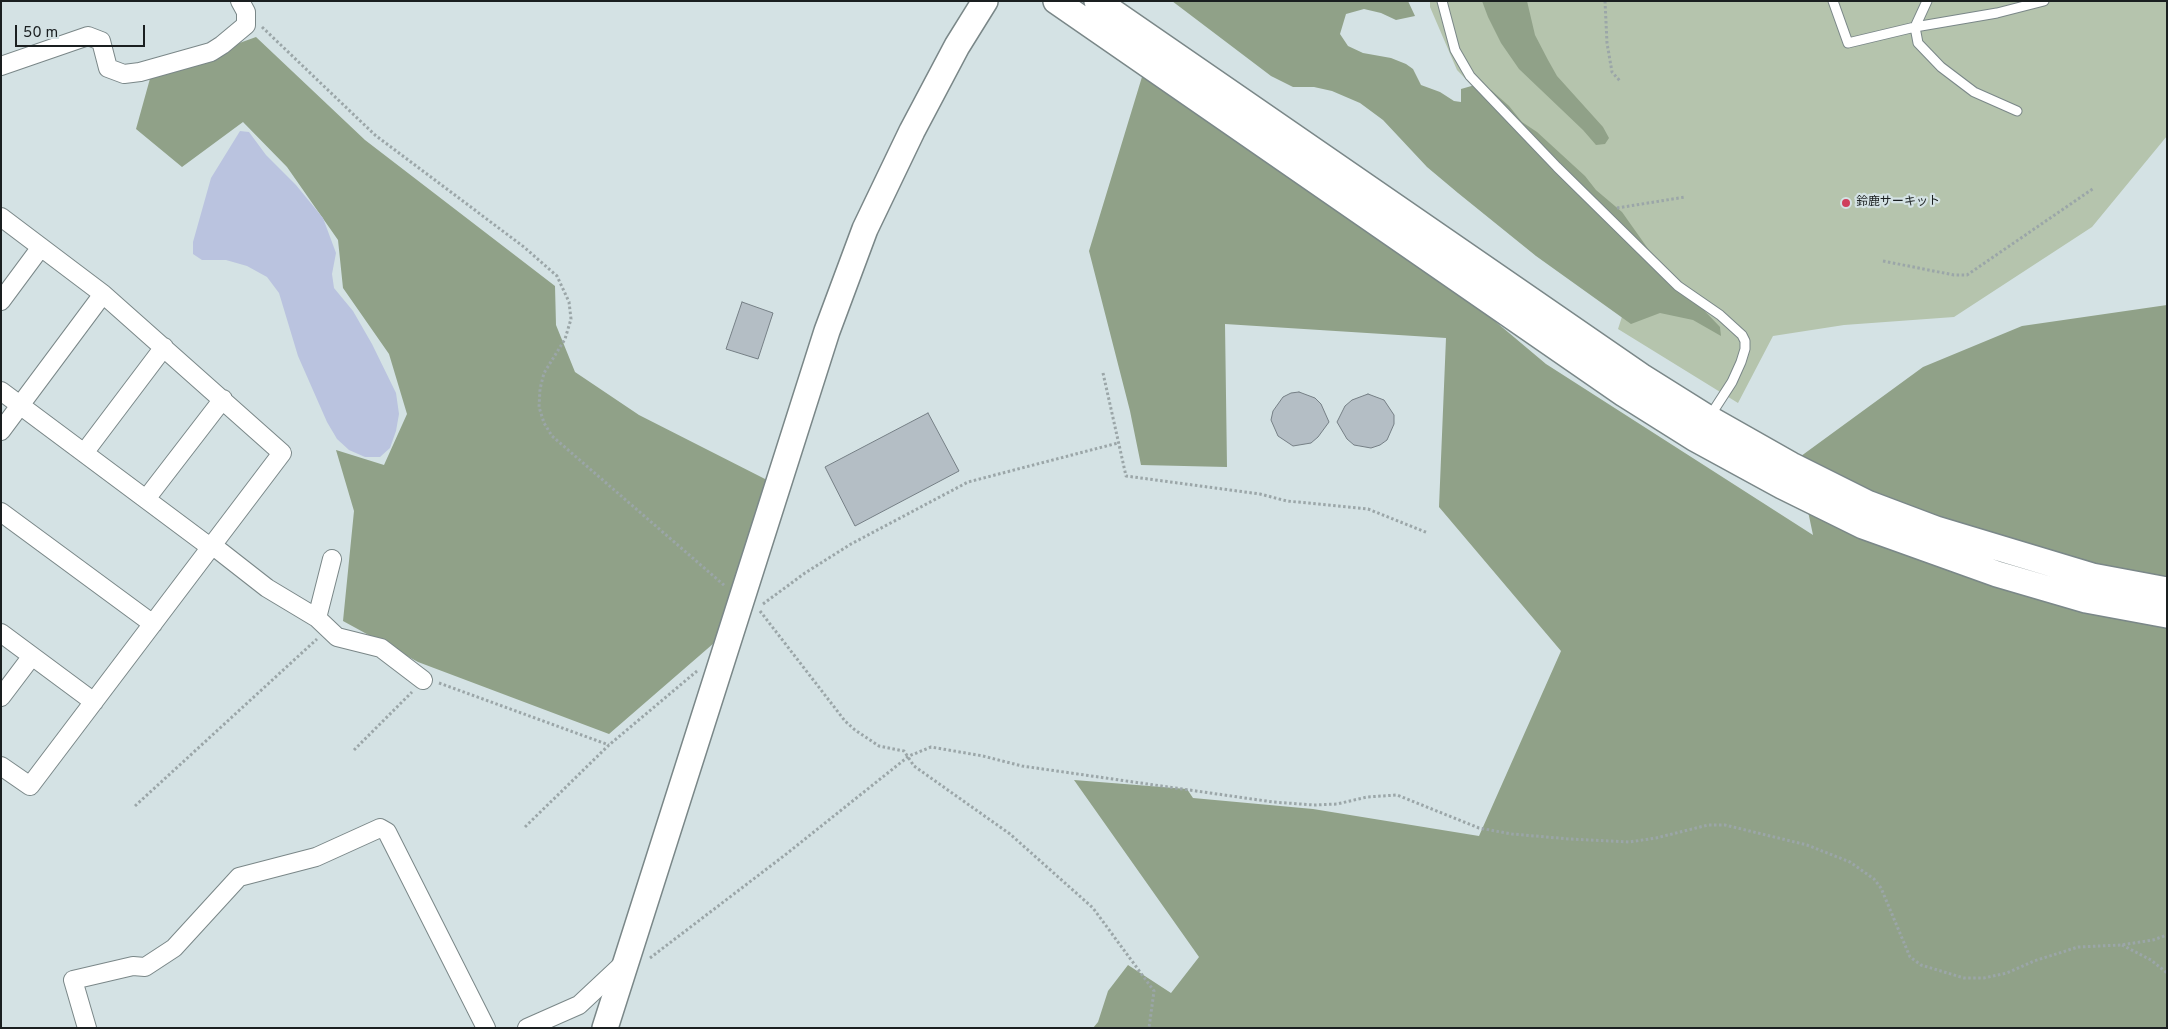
<!DOCTYPE html>
<meta charset="utf-8">
<style>
body{margin:0}
#map{position:relative;width:2168px;height:1029px;overflow:hidden;background:#d4e2e4;font-family:Overpass,sans-serif}
canvas{display:block}
.frame{position:absolute;inset:0;border:2px solid #1a1f20;pointer-events:none}
.scale{position:absolute;left:15px;top:25px;width:130px;height:22px;box-sizing:border-box;border:2px solid #1a1f20;border-top:0;padding-left:6px;font-size:15px;line-height:18px;white-space:nowrap;color:#1a1f20;-webkit-text-stroke:4px #d4e2e4;paint-order:stroke}
</style>
<div id="map">
<canvas width="2168" height="1029"></canvas>
<div class="frame"></div>
<div class="scale">50 m</div>
</div>
<script>
const ctx = document.querySelector('canvas').getContext('2d');
ctx.lineJoin = 'round';
function fill(path, color) { ctx.fillStyle = color; ctx.fill(path, 'evenodd'); }
const shape = rows => new Path2D(rows.map(r => 'M' + r).join(''));
function stroke(path, color, width, dash) { ctx.strokeStyle = color; ctx.lineWidth = width; ctx.lineCap = dash ? 'butt' : 'round'; ctx.setLineDash(dash || []); ctx.stroke(path); }
function drawText(font, color, halo, rows, align = 'center') {
  ctx.font = font + ' Overpass,"Noto Sans JP",sans-serif'; ctx.lineWidth = 4.5; ctx.setLineDash([]); ctx.textBaseline = 'middle'; ctx.strokeStyle = halo; ctx.fillStyle = color; for (const [text, x, y, turn = 0] of rows) {
    ctx.save(); ctx.translate(x, y); ctx.rotate((+turn || 0) * Math.PI / 180); ctx.textAlign = isNaN(turn) ? turn : align; if (halo) ctx.strokeText(text, 0, 0); ctx.fillText(text, 0, 0); ctx.restore();
  }
}
const green = shape([
 [1430,1,2167,1,2167,136,2092,227,1954,317,1844,325,1773,336,1738,403,1618,329,1638,267,1504,119,1457,70,1430,7]
]);
const forest = shape([
 [1172,1,1408,1,1415,16,1396,20,1381,13,1364,9,1346,14,1340,34,1348,46,1363,53,1391,58,1406,64,1413,69,1421,85,1440,92,1454,101,1461,102,1461,89,1475,85,1491,90,1509,106,1522,122,1537,132,1585,176,1596,190,1622,212,1656,260,1720,327,1721,336,1693,320,1660,313,1631,324,1536,256,1458,193,1427,167,1383,120,1360,103,1332,91,1314,87,1293,87,1271,76],
 [1482,1,1527,1,1535,35,1548,60,1557,76,1603,127,1609,138,1605,144,1596,145,1583,130,1519,69,1501,43,1488,17],
 [256,37,365,140,555,286,556,325,575,372,639,415,767,480,714,643,609,734,418,662,343,621,354,511,336,450,384,465,407,414,389,354,343,288,338,240,287,167,243,122,182,167,136,129,151,75],
 [1145,67,1440,275,1546,364,1813,535,1797,459,1923,367,2022,326,2167,305,2167,1028,1093,1028,1098,1022,1108,991,1128,965,1171,993,1199,957,1074,780,1187,789,1193,798,1313,809,1479,836,1561,651,1439,507,1446,338,1225,324,1227,467,1141,465,1130,411,1089,251]
]);
const water = shape([
 [240,131,249,132,266,155,296,185,323,218,336,253,332,274,334,288,353,311,372,344,396,393,399,414,396,431,390,448,380,457,365,457,349,450,337,439,327,422,298,356,279,293,267,277,247,266,226,260,202,260,193,254,193,242,211,178]
]);
const building = shape([
 [742,302,773,313,758,359,726,349,742,302],
 [1299,392,1315,398,1321,404,1329,422,1318,437,1311,443,1293,446,1278,436,1271,420,1273,411,1283,397,1291,393,1299,392],
 [1368,394,1384,400,1394,415,1394,424,1387,440,1380,445,1371,448,1354,445,1347,439,1337,422,1345,406,1352,400,1368,394],
 [928,413,959,471,855,526,825,467,928,413]
]);
const path = shape([
 [1605,1,1607,43,1612,72,1620,81],
 [262,27,375,135,524,247,557,276,569,302,571,319,565,339,544,373,540,389,539,407,544,423,552,436,725,586],
 [1617,208,1685,197],
 [1883,261,1954,275,1967,275,2094,188],
 [1103,373,1126,476,1260,494,1287,501,1368,509,1428,533],
 [763,604,805,573,851,544,968,482,1118,443],
 [760,611,845,721,855,730,879,746,904,751,914,766,1010,834,1093,908,1154,991,1149,1028],
 [439,683,609,745],
 [354,750,412,692],
 [135,806,317,639],
 [525,827,609,745,697,671],
 [2122,945,2151,960,2167,973],
 [650,958,785,855,909,756,931,747,983,756,1022,766,1273,802,1314,805,1337,804,1367,797,1397,795,1479,828,1512,834,1569,839,1629,842,1656,838,1708,825,1725,825,1807,845,1850,862,1874,879,1881,888,1910,957,1921,965,1964,978,1984,978,2007,973,2034,961,2078,947,2121,945,2153,940,2167,935]
]);
const lane = shape([
 [1442,1,1455,50,1470,76,1557,167,1678,286,1720,315,1742,335,1745,341,1745,349,1741,362,1732,382,1710,416],
 [1833,1,1848,43,1915,27,1997,13,2044,1],
 [1927,1,1915,27,1918,43,1941,67,1974,92,2017,111]
]);
const street = shape([
 [1,66,88,36,101,41,108,68,124,74,140,72,211,52,222,45,246,25,246,12,240,1],
 [1,217,103,294,282,453,30,786,1,766],
 [1,301,41,247],
 [1,391,210,547],
 [1,431,103,294],
 [84,453,164,347],
 [146,499,223,399],
 [1,512,153,624],
 [212,545,267,588,317,618,337,637,381,648,423,680],
 [317,618,332,559],
 [1,633,94,702],
 [1,697,32,656],
 [87,1028,73,980,133,966,145,967,174,948,239,877,316,857,380,828,387,832,486,1028],
 [527,1028,579,1005,625,962]
]);
const secondary = shape([
 [1056,1,1624,394,1694,438,1782,486,1863,526,1997,574,2086,600,2167,615],
 [1097,1,1641,376,1708,418,1791,465,1867,503,1936,529,2092,576,2167,590],
 [605,1028,827,331,865,229,912,131,957,46,985,1]
]);
const markers = [
 [1846,203,5,"#cf3f5c"]
];
const poiNames = [
 ["鈴鹿サーキット",1856,203]
];
fill(green, '#b5c4ad');
fill(forest, '#90a188');
fill(water, '#bac3df');
fill(building, '#b4bec5');
stroke(building, '#757f85', 1);
stroke(lane, '#7a8788', 11);
stroke(street, '#7a8788', 20);
stroke(secondary, '#7a8788', 28);
stroke(path, '#9ba6a8', 3, [2.5, 2.5]);
stroke(lane, '#fff', 9);
stroke(street, '#fff', 18);
stroke(secondary, '#fff', 25);
for (const [x, y, r, color] of markers) { const dot = new Path2D(); dot.arc(x, y, r, 0, 2 * Math.PI); ctx.fillStyle = color; ctx.fill(dot); stroke(dot, '#d4e2e4', 2); }
drawText('12px', '#1a1f20', '#d4e2e4', poiNames, 'left');
</script>
